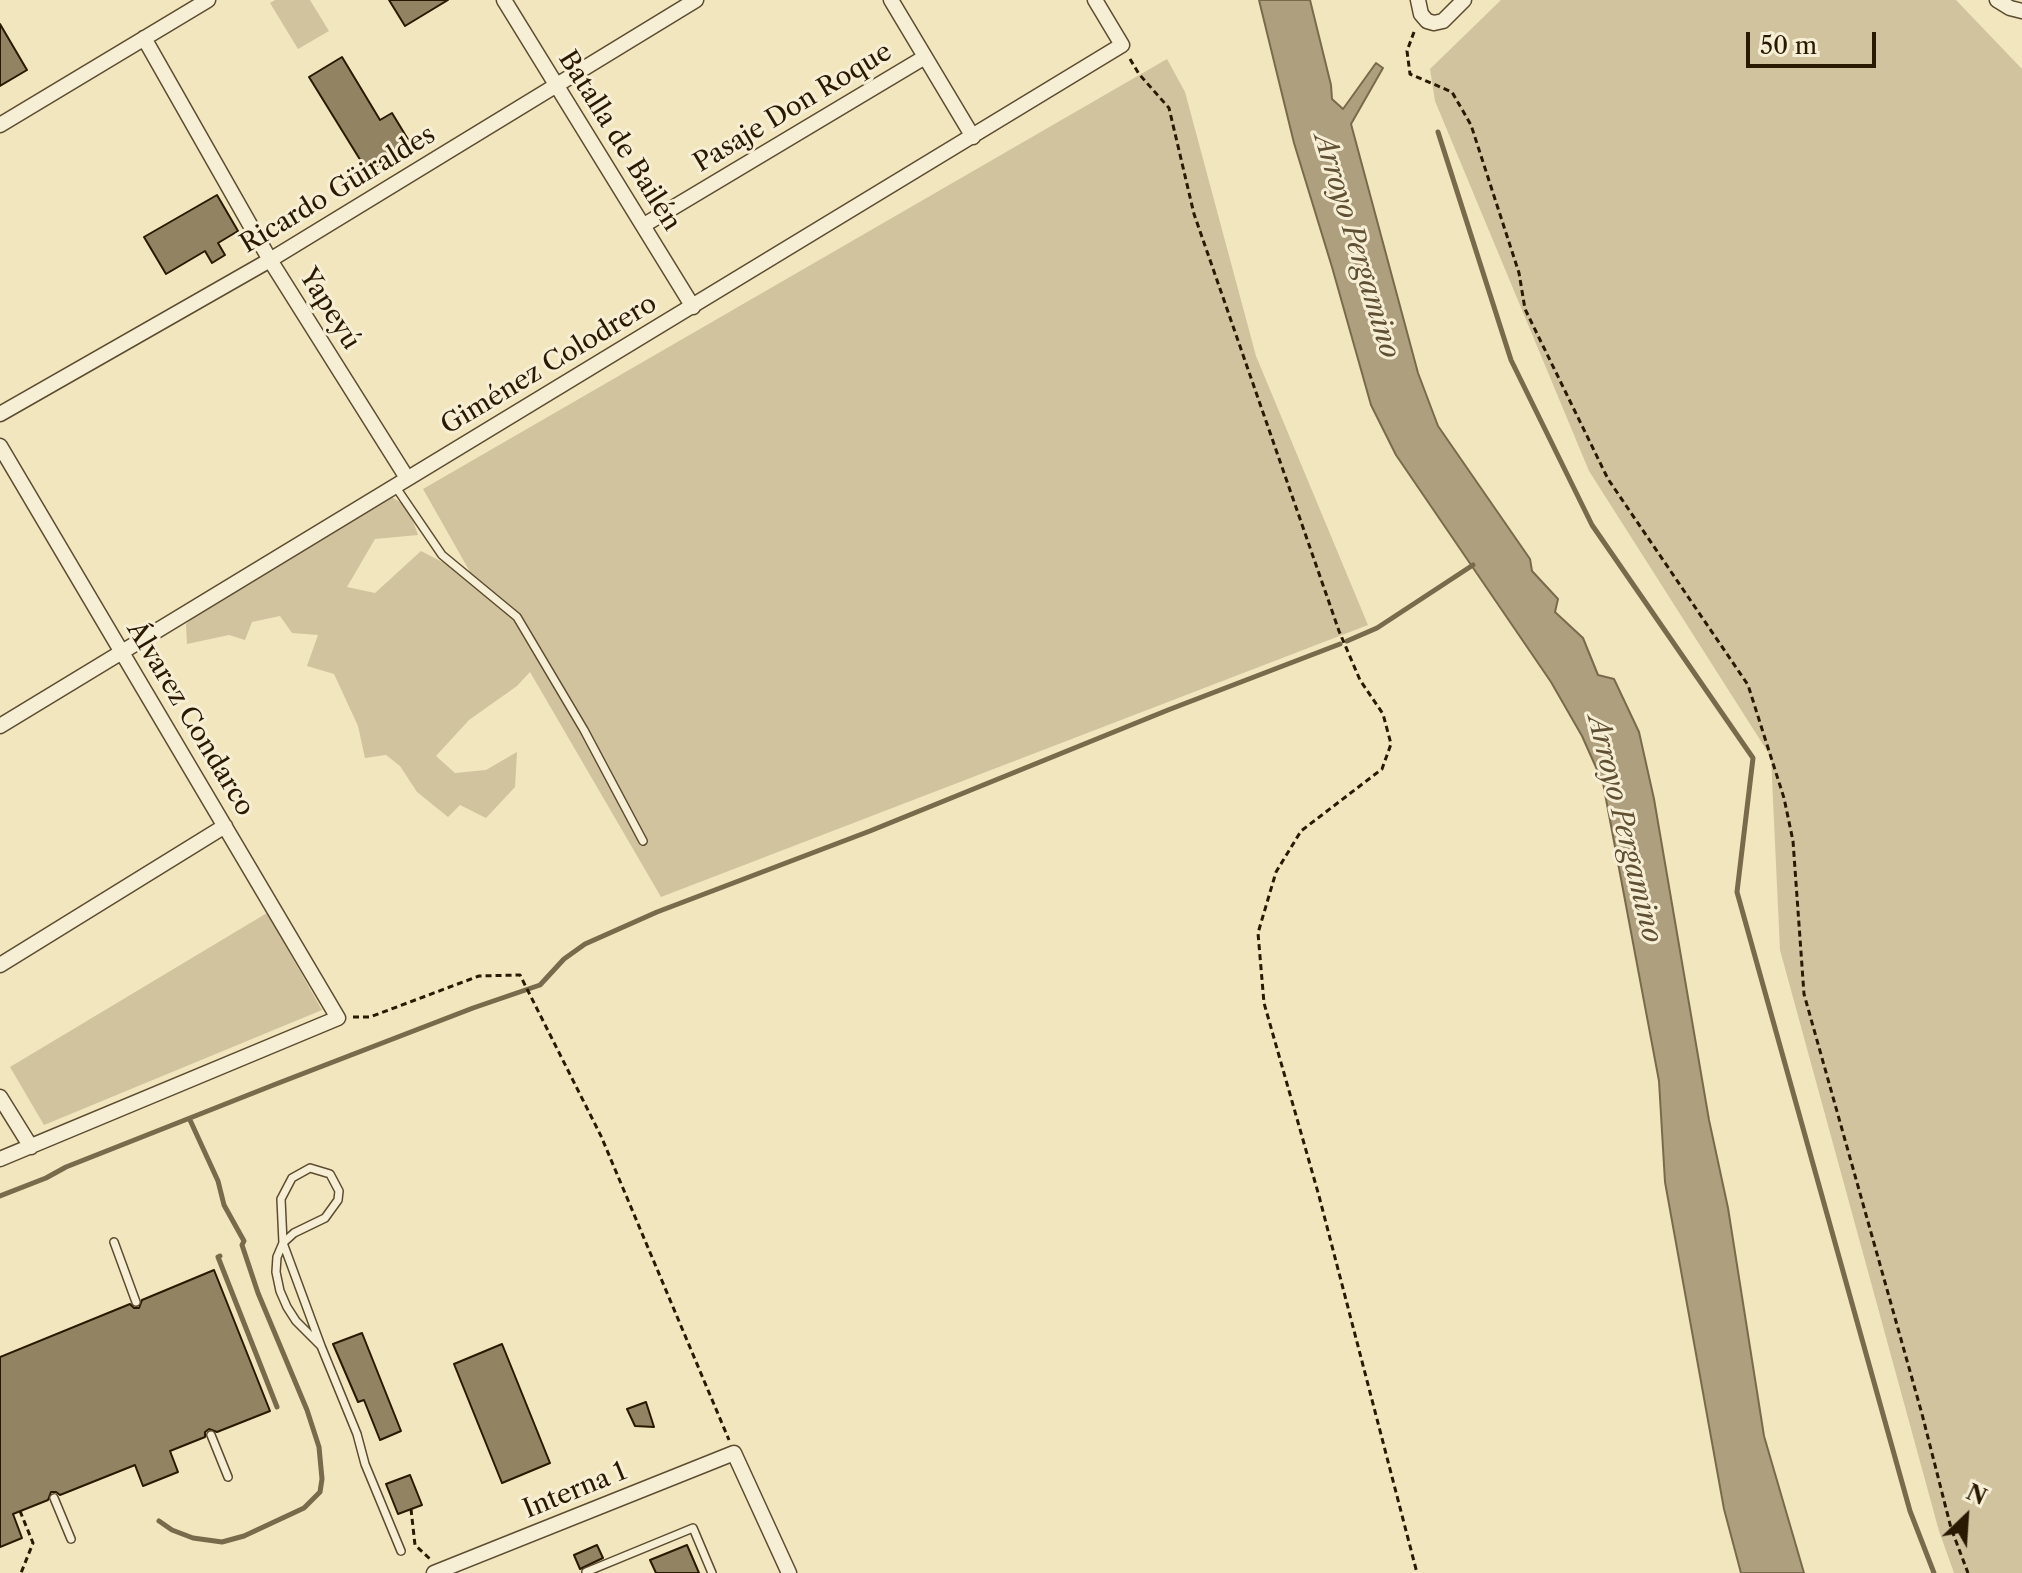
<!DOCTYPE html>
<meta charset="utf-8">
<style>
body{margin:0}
#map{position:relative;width:2022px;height:1573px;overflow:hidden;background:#f2e6be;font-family:"Libre Caslon Text",serif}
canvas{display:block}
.north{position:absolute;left:1926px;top:1477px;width:80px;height:80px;-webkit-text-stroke:6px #f7efd5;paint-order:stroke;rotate:25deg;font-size:22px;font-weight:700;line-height:32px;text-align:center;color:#2a1901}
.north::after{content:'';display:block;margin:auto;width:28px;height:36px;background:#2a1901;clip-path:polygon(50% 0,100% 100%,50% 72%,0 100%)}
.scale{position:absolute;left:1746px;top:32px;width:130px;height:36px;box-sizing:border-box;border:4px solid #2a1901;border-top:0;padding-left:10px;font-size:24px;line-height:28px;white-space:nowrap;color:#2a1901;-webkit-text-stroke:6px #f7efd5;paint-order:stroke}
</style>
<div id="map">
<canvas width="2022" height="1573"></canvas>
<div class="north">N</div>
<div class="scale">50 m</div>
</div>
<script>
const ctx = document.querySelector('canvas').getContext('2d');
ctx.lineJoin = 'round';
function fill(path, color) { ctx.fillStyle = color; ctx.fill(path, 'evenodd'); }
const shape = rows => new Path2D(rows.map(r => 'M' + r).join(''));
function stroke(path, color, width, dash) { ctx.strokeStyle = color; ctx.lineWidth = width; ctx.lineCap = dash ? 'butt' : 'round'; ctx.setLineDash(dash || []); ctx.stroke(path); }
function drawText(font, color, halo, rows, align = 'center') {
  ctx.font = font + ' "Libre Caslon Text",serif'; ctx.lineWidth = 6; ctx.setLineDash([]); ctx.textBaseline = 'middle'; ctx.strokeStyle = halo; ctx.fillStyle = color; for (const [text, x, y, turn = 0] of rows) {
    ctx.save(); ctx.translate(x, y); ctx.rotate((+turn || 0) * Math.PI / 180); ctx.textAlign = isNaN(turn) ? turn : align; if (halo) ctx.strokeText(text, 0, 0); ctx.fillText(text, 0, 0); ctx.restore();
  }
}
const green = shape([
 [275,0,310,0,329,31,298,49,270,3],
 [1501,0,1956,0,2022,69,2022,1573,1954,1573,1939,1531,1780,950,1771,757,1589,471,1435,101,1430,69],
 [1167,59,1185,92,1256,356,1368,625,661,897,530,672,517,686,469,720,436,756,455,773,486,770,517,752,515,787,486,818,460,805,448,817,417,792,400,766,386,755,365,758,358,726,334,674,307,666,318,635,292,633,280,616,252,622,245,640,229,635,187,644,186,624,214,599,390,496,408,507,418,535,375,539,347,587,375,593,421,551,448,565,478,586,423,489],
 [267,913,322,1010,44,1125,10,1067]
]);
const water = shape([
 [1259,0,1310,0,1331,85,1332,99,1343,109,1376,63,1383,68,1351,124,1418,373,1438,426,1530,559,1532,571,1558,599,1555,612,1583,638,1598,675,1614,679,1639,732,1654,799,1709,1120,1728,1208,1764,1436,1804,1573,1741,1573,1724,1509,1665,1182,1659,1081,1603,783,1582,736,1551,682,1396,455,1371,405,1332,267,1294,143,1259,0]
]);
const stream = shape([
 [1438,132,1511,360,1592,525,1753,758,1737,892,1910,1511,1934,1573],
 [1347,641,1377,628,1473,565],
 [0,1196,46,1178,66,1167,276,1084,473,1008,540,985,564,959,585,944,657,912,870,831,1168,710,1340,644],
 [220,1256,218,1257,277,1407],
 [159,1521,172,1530,193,1538,222,1542,244,1536,304,1508,320,1492,322,1479,319,1447,307,1410,258,1293,242,1245,244,1241,224,1205,218,1181,190,1120]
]);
const building = shape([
 [389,0,448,0,405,26,389,0],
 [0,24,27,70,0,86,0,24],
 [342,57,380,120,392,113,409,141,385,155,388,159,377,166,373,161,364,166,309,77,342,57],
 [217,195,238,231,218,243,225,255,212,263,205,251,166,274,144,237,217,195],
 [214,1270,270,1411,217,1432,209,1429,205,1432,205,1437,170,1451,178,1472,143,1486,135,1465,60,1495,56,1492,51,1492,48,1500,13,1514,22,1538,0,1547,0,1357,130,1304,134,1308,139,1308,142,1300,214,1270],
 [362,1333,401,1431,380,1440,364,1400,358,1402,333,1344,362,1333],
 [502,1344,550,1463,502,1483,454,1364,502,1344],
 [646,1402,654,1427,635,1426,627,1409,646,1402],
 [410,1475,422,1505,398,1514,386,1484,410,1475],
 [597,1545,603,1558,580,1569,574,1555,597,1545],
 [687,1545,699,1573,656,1573,650,1560,687,1545]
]);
const path = shape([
 [1414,32,1407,51,1410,74,1452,92,1471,125,1519,273,1525,309,1608,479,1748,685,1784,798,1793,841,1804,994,1922,1414,1951,1528,1968,1573],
 [1130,59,1139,74,1169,108,1194,214,1339,631,1360,680,1383,714,1391,744,1382,769,1301,831,1276,872,1258,933,1264,1003,1319,1196,1417,1573],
 [353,1017,370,1017,479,976,520,975,601,1136,729,1440],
 [411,1509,415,1545,430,1559],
 [20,1511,33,1543,21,1573]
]);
const lane = shape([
 [395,486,442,555,517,617,584,730,643,841],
 [114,1242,136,1302],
 [321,1346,283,1243,294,1233,325,1218,338,1200,339,1191,330,1174,310,1168,292,1178,281,1199,283,1243,277,1257,276,1272,280,1291,287,1307,296,1321,321,1346,357,1434,365,1464,401,1551],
 [211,1435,228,1477],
 [54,1498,71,1539],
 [586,1572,693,1528,712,1573]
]);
const street = shape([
 [504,0,693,307],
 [891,0,973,137],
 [1418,0,1421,14,1427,21,1434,23,1443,21,1464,0],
 [1997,0,2010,8,2022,11],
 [144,38,270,260,407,478],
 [0,125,208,0],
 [644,225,925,57],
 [0,414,270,260,696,0],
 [0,446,338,1018,0,1159],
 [0,726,1122,45,1095,0],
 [0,965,225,826],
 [0,1097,31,1147],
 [434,1573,734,1453,789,1573]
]);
const streetNames = [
 ["Pasaje Don Roque",793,108,-31],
 ["Batalla de Bailén",619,141,58],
 ["Ricardo Güiraldes",338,190,-31],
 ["Yapeyú",329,309,58],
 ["Giménez Colodrero",549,365,-31],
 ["Álvarez Condarco",190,719,59],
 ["Interna 1",575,1491,-22]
];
const waterNames = [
 ["Arroyo Pergamino",1356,246,73],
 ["Arroyo Pergamino",1624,829,76]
];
fill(green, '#d0c39e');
fill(water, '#aea07e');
stroke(water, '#796a4c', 2);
stroke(stream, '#796a4c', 5);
fill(building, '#928463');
stroke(building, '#2a1901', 2);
stroke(lane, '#5c4c30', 10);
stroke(street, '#5c4c30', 17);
stroke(path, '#2a1901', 3, [6, 4]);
stroke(lane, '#f7efd5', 7);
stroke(street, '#f7efd5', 14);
drawText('26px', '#2a1901', '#f7efd5', streetNames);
drawText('italic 28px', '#5f4f33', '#f7efd5', waterNames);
</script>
